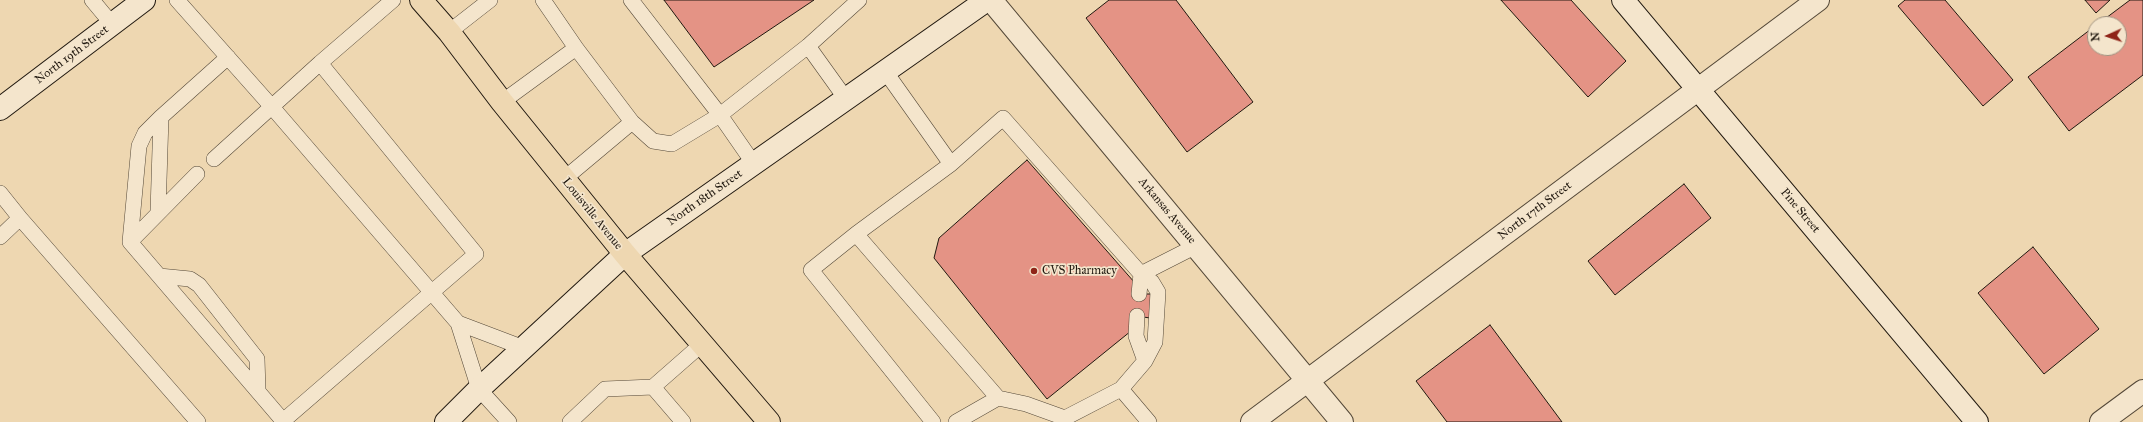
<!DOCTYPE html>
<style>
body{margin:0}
#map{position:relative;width:2143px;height:422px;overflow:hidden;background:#eed7b1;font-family:"IM FELL Great Primer",serif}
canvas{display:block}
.north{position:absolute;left:2087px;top:16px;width:40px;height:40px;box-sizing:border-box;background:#f4e5cc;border:1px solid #a09381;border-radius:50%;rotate:267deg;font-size:11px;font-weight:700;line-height:16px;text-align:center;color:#211910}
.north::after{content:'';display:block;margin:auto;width:14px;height:18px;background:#8f2418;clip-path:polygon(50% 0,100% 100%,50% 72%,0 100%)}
</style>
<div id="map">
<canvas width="2143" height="422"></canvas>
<div class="north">N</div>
</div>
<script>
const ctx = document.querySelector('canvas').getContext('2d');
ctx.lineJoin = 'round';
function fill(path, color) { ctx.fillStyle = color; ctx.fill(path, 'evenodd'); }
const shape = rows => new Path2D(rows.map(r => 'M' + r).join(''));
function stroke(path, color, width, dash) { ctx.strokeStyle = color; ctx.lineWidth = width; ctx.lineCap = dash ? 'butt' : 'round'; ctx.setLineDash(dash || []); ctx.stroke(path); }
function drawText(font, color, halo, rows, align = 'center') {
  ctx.font = font + ' "IM FELL Great Primer",serif'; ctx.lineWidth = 3.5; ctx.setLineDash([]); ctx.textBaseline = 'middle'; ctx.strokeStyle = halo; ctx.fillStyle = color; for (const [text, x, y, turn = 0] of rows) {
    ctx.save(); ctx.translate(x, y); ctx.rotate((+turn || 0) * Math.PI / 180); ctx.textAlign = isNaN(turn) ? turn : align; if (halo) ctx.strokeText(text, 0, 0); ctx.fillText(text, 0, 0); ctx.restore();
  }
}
const building = shape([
 [664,0,814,0,714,67,664,0],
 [1109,0,1176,0,1253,102,1187,152,1086,18,1109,0],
 [1501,0,1571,0,1626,61,1588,97,1501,0],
 [1905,0,1945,0,2013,80,1983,106,1898,6,1905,0],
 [2085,0,2110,0,2096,13,2085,0],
 [2130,0,2143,0,2143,75,2069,131,2028,77,2095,26,2095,48,2119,48,2119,24,2098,24,2130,0],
 [1027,160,1135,283,1139,294,1151,294,1150,318,1137,316,1131,331,1047,399,934,258,939,238,1027,160],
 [1684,184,1711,218,1615,295,1588,261,1684,184],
 [2033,247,2099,329,2044,374,1978,293,2033,247],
 [1490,325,1562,422,1447,422,1416,381,1490,325]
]);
const lane = shape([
 [92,0,112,24],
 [177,0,272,107,458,323],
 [543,0,576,48],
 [631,0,720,115,808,46,846,99],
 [449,32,490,0],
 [808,46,859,0],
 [885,71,951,164],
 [502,102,576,48,632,122,564,179],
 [161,117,145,133,139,146,130,242,284,422],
 [632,122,653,141,672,144,720,115,754,164],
 [214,159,320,63],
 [0,193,20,218],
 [158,212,161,117,228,57],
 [856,234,951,164,1003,118,1141,274,1152,282,1158,292,1155,342,1145,361,1121,389,1065,418,1026,404,998,398,856,234,811,270,933,422],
 [0,237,20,218,198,422],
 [130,242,197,174],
 [1141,274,1196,246],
 [159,276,190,279,199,285,257,359,258,391],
 [1139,294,1141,274],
 [1137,316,1136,336,1145,361],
 [653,387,702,344],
 [1121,389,1149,422],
 [283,421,476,254,320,63,393,0],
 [509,422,479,389,458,323,524,348],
 [570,422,605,389,653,387,683,422],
 [956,422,998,398]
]);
const street = shape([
 [991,0,1342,422],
 [1252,422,1818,0],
 [2101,422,2143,391]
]);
const secondary = shape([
 [1623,0,1977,422],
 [0,109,144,0],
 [446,422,479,389,625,254,987,0]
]);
const primary = shape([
 [421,0,449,32,502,102,625,254,769,422]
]);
const markers = [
 [1034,271,4,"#8f2418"]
];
const streetNames = [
 ["North 19th Street",72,55,-37],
 ["North 18th Street",705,198,-35],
 ["Arkansas Avenue",1167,211,50],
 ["North 17th Street",1535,211,-37],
 ["Pine Street",1800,211,50],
 ["Louisville Avenue",592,214,51]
];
const poiNames = [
 ["CVS Pharmacy",1042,271]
];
fill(building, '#e49385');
stroke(building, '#211910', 1);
stroke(lane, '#544838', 16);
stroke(street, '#544838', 24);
stroke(secondary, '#211910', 24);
stroke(primary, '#211910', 24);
stroke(lane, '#f4e5cc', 15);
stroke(street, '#f4e5cc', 22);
stroke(secondary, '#f4e5cc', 22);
stroke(primary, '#eed7b1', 22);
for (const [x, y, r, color] of markers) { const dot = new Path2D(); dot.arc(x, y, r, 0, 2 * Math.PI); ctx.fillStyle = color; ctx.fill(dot); stroke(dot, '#f4e5cc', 1.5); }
drawText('12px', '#211910', '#f4e5cc', streetNames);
drawText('12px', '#211910', '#f4e5cc', poiNames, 'left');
</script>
